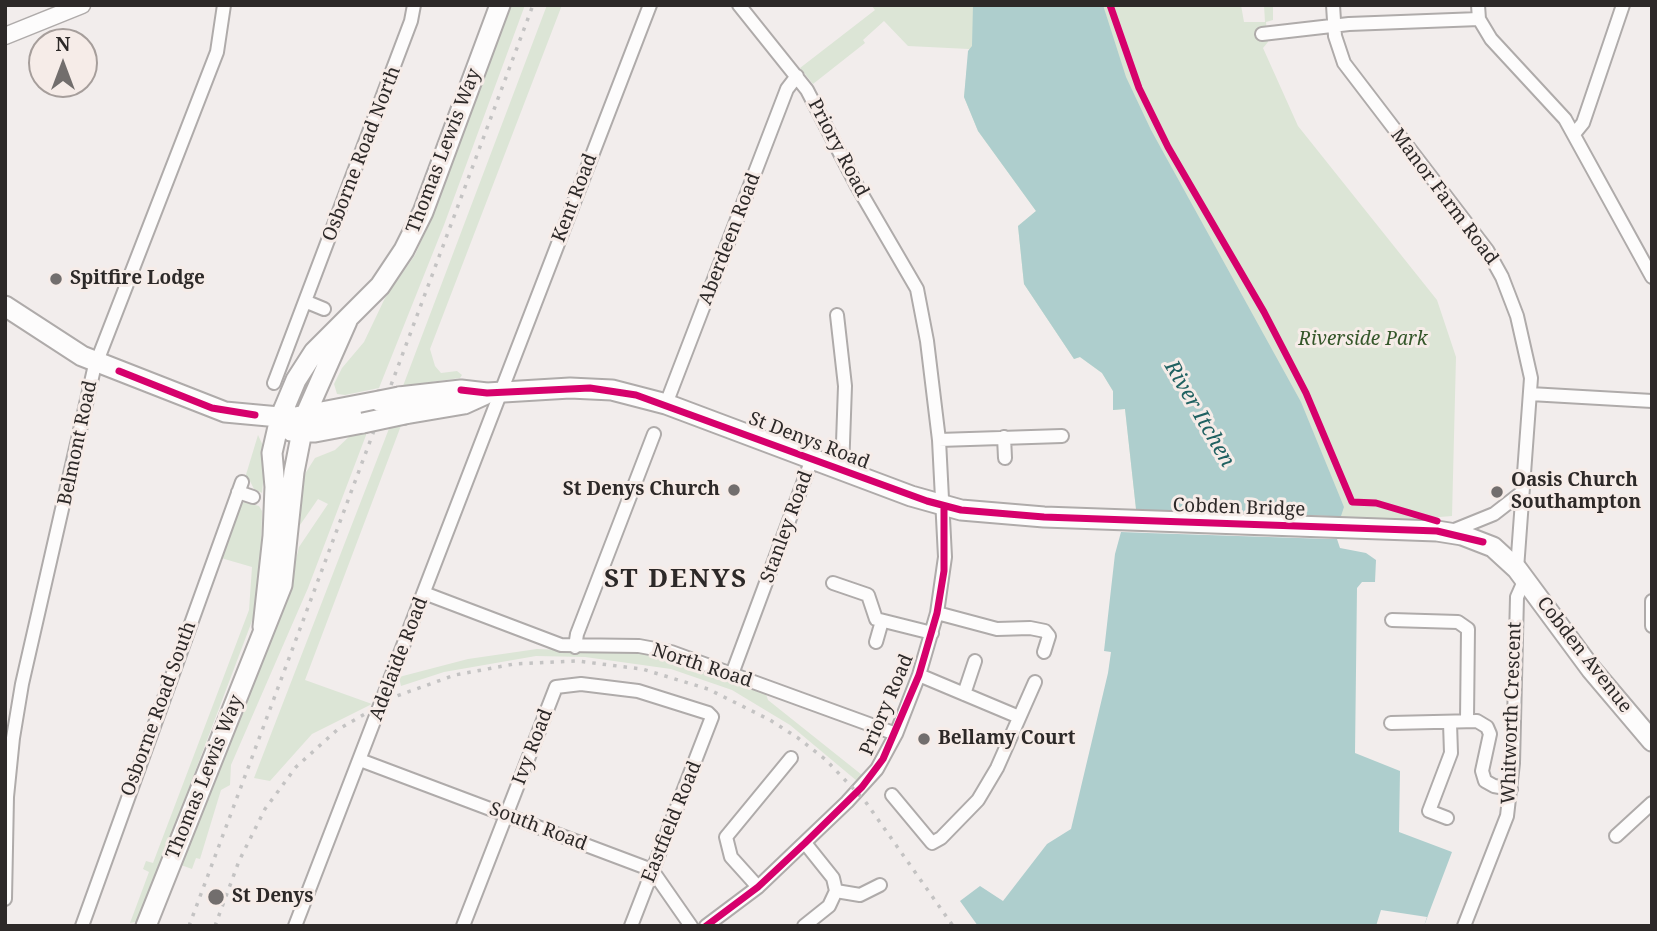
<!DOCTYPE html>
<style>
body{margin:0}
#map{position:relative;width:1657px;height:931px;overflow:hidden;background:#f2edec;font-family:"Noto Serif",serif}
canvas{display:block}
.frame{position:absolute;inset:0;border:7px solid #2d2928;pointer-events:none}
.north{position:absolute;left:28px;top:28px;width:70px;height:70px;box-sizing:border-box;background:#f6ece8;border:2px solid #a69e9b;border-radius:50%;rotate:0deg;font-size:19px;font-weight:700;line-height:28px;text-align:center;color:#2d2928}
.north::after{content:'';display:block;margin:auto;width:24px;height:32px;background:#726e6d;clip-path:polygon(50% 0,100% 100%,50% 72%,0 100%)}
</style>
<div id="map">
<canvas width="1657" height="931"></canvas>
<div class="frame"></div>
<div class="north">N</div>
</div>
<script>
const ctx = document.querySelector('canvas').getContext('2d');
ctx.lineJoin = 'round';
function fill(path, color) { ctx.fillStyle = color; ctx.fill(path, 'evenodd'); }
const shape = rows => new Path2D(rows.map(r => 'M' + r).join(''));
function stroke(path, color, width, dash) { ctx.strokeStyle = color; ctx.lineWidth = width; ctx.lineCap = dash ? 'butt' : 'round'; ctx.setLineDash(dash || []); ctx.stroke(path); }
function drawText(font, color, halo, rows, align = 'center') {
  ctx.font = font + ' "Noto Serif",serif'; ctx.lineWidth = 6; ctx.setLineDash([]); ctx.textBaseline = 'middle'; ctx.strokeStyle = halo; ctx.fillStyle = color; for (const [text, x, y, turn = 0] of rows) {
    ctx.save(); ctx.translate(x, y); ctx.rotate((+turn || 0) * Math.PI / 180); ctx.textAlign = isNaN(turn) ? turn : align; if (halo) ctx.strokeText(text, 0, 0); ctx.fillText(text, 0, 0); ctx.restore();
  }
}
const green = shape([
 [510,5,525,5,444,225,379,388,345,395,337,394,334,384,342,368,364,342,385,298,415,255,433,214],
 [547,5,562,5,430,349,435,366,441,373,457,371,462,375,460,378,403,386],
 [871,5,1241,5,1244,22,1265,22,1264,5,1273,5,1273,20,1266,22,1268,42,1263,48,1298,126,1437,300,1456,357,1452,516,1403,520,1136,509,1125,409,1113,410,1113,391,1102,373,1080,357,1074,359,1024,284,1018,226,1036,211,978,131,964,97,969,49,908,46,884,21,863,40,865,43,813,84,800,68,875,10],
 [402,423,305,680,372,704,312,734,270,781,254,778,390,426],
 [368,430,308,588,231,765,230,785,221,790,200,859,196,858,192,869,181,865,285,604,299,547,328,504,318,499,300,525,303,477,315,458,335,450,352,434],
 [258,435,266,452,262,493,254,489,249,479,245,478],
 [244,502,259,506,262,511,261,564,255,613,161,862,136,922,130,923,149,872,143,869,146,861,153,863,249,610,252,567,221,558,239,506],
 [537,649,642,653,678,661,737,682,766,694,768,700,862,775,857,781,790,725,732,690,671,669,585,657,536,656,444,672,401,686,399,677,468,659]
]);
const water = shape([
 [973,5,1103,5,1126,77,1151,130,1301,402,1344,507,1341,516,1330,517,1329,539,1337,539,1340,548,1366,553,1376,560,1375,582,1362,582,1357,588,1355,753,1400,771,1399,832,1452,852,1424,926,978,926,960,901,980,886,1003,901,1047,844,1071,829,1108,673,1111,652,1104,651,1115,554,1121,532,1147,533,1148,510,1136,509,1125,409,1113,410,1113,391,1102,373,1080,357,1074,359,1024,284,1018,226,1036,211,978,131,964,97,968,51,972,46]
]);
const pier = shape([
 [1148,510,1330,516,1329,539,1147,533],
 [1381,910,1427,917,1424,926,1376,926]
]);
const minor = shape([
 [1333,5,1335,36,1344,63,1487,250,1502,277,1517,316,1531,378,1517,569],
 [1478,5,1479,19,1491,39,1565,119,1652,277],
 [1262,34,1349,24,1479,19],
 [1574,134,1583,123,1623,5],
 [307,302,324,309],
 [837,315,845,386,842,471],
 [274,383,411,21,414,5],
 [1530,394,1652,401],
 [666,404,787,89,797,76],
 [1004,437,1005,458],
 [939,440,1062,436],
 [238,492,253,497],
 [1452,531,1494,514,1521,493],
 [833,583,868,595,876,619,932,633],
 [424,593,561,645,639,646,671,652,896,734],
 [1652,601,1652,626],
 [937,613,997,629,1030,628,1045,631,1049,636,1044,652],
 [1392,620,1458,622,1468,629,1467,719],
 [876,642,882,621],
 [575,647,577,634,654,434],
 [732,674,812,459],
 [919,675,1019,717],
 [964,694,975,661],
 [1391,723,1477,721,1487,727,1490,734,1482,771,1485,781,1494,786,1511,789],
 [360,760,652,870,691,926],
 [892,795,932,843,941,838,978,800,997,768,1035,682],
 [1447,818,1429,811,1451,753,1450,723],
 [1616,836,1652,803],
 [758,887,731,857,726,837,791,758],
 [836,891,860,895,880,885],
 [5,899,7,797,13,738,22,684,94,369,217,52,224,5],
 [82,926,242,482],
 [295,926,650,5],
 [463,926,556,687,581,684,638,691,708,713,712,717,631,926],
 [706,926,758,887,847,802,877,769,896,734,919,675,937,613,945,557,939,440,927,341,917,289,857,186,807,90,739,5],
 [804,926,829,906,836,891,833,878,805,843],
 [1464,926,1507,816,1513,763,1517,597,1525,579]
]);
const tertiary = shape([
 [5,36,82,5]
]);
const primary = shape([
 [5,306,82,356,225,412,290,418,379,401],
 [399,397,461,390,487,393,570,388,612,390,666,404,911,496,961,510,1044,517,1437,531,1462,535,1493,547,1517,569,1591,669,1652,741],
 [405,414,464,404,486,394],
 [291,431,315,432,363,423],
 [263,627,273,536,275,487,272,453,280,418,296,380,314,352,380,286,404,250,423,212,500,5],
 [146,926,282,585,294,472,305,416,347,321]
]);
const rail = shape([
 [189,926,533,5],
 [215,926,239,861,265,809,296,767,337,730,394,697,455,675,514,664,577,661,642,669,708,689,770,720,798,738,826,760,865,801,953,926]
]);
const primaryBridge = shape([
 [379,401,399,397],
 [363,423,405,414]
]);
const cycleway = shape([
 [1110,5,1139,88,1168,147,1264,312,1306,393,1352,502,1376,503,1437,521],
 [119,371,212,408,255,415],
 [461,390,487,393,590,388,636,395,927,501,961,510,1044,517,1437,531,1483,542],
 [706,926,758,887,805,843,862,787,883,759,919,675,937,613,944,571,944,508]
]);
const markers = [
 [56,279,7,"#726e6d"],
 [734,490,7,"#726e6d"],
 [1497,492,7,"#726e6d"],
 [924,739,7,"#726e6d"],
 [216,897,9,"#726e6d"]
];
const streetNames = [
 ["Priory Road",838,148,62],
 ["Thomas Lewis Way",444,151,-69],
 ["Osborne Road North",362,154,-69],
 ["Manor Farm Road",1444,197,53],
 ["Kent Road",575,198,-69],
 ["Aberdeen Road",730,239,-69],
 ["St Denys Road",809,441,21],
 ["Belmont Road",78,443,-78],
 ["Cobden Bridge",1239,508,2],
 ["Stanley Road",787,527,-70],
 ["Cobden Avenue",1584,655,52],
 ["Adelaide Road",399,659,-69],
 ["North Road",702,666,18],
 ["Priory Road",887,705,-67],
 ["Osborne Road South",159,709,-70],
 ["Whitworth Crescent",1512,713,-88],
 ["Ivy Road",533,747,-69],
 ["Thomas Lewis Way",205,777,-68],
 ["Eastfield Road",672,822,-68],
 ["South Road",538,827,21]
];
const poiNames = [
 ["Spitfire Lodge",70,279],
 ["Oasis Church",1511,481],
 ["Southampton",1511,503],
 ["St Denys Church",720,490,"right"],
 ["Bellamy Court",938,739],
 ["St Denys",232,897]
];
const parkNames = [
 ["Riverside Park",1363,340]
];
const waterNames = [
 ["River Itchen",1199,414,60]
];
const districtNames = [
 ["ST DENYS",676,580]
];
fill(green, '#dce5d6');
fill(water, '#aececd');
fill(pier, '#f2edec');
stroke(minor, '#afabaa', 16);
stroke(tertiary, '#afabaa', 19);
stroke(primary, '#afabaa', 23);
stroke(minor, '#fdfcfc', 12);
stroke(tertiary, '#fdfcfc', 16);
stroke(primary, '#fdfcfc', 19);
stroke(rail, '#c4c3c3', 3.5, [3.5, 7]);
stroke(primaryBridge, '#afabaa', 23, []);
stroke(primaryBridge, '#fdfcfc', 19);
stroke(cycleway, '#d6006c', 7);
for (const [x, y, r, color] of markers) { const dot = new Path2D(); dot.arc(x, y, r, 0, 2 * Math.PI); ctx.fillStyle = color; ctx.fill(dot); stroke(dot, '#f6ece8', 2.5); }
drawText('19px', '#2d2928', '#f6ece8', streetNames);
drawText('bold 19px', '#2d2928', '#f6ece8', poiNames, 'left');
drawText('italic 19px', '#345629', '#f6ece8', parkNames);
drawText('italic 21px', '#206161', '#f6ece8', waterNames);
ctx.letterSpacing = '2px';
drawText('bold 26px', '#2d2928', '#f6ece8', districtNames);
ctx.letterSpacing = '0px';
</script>
